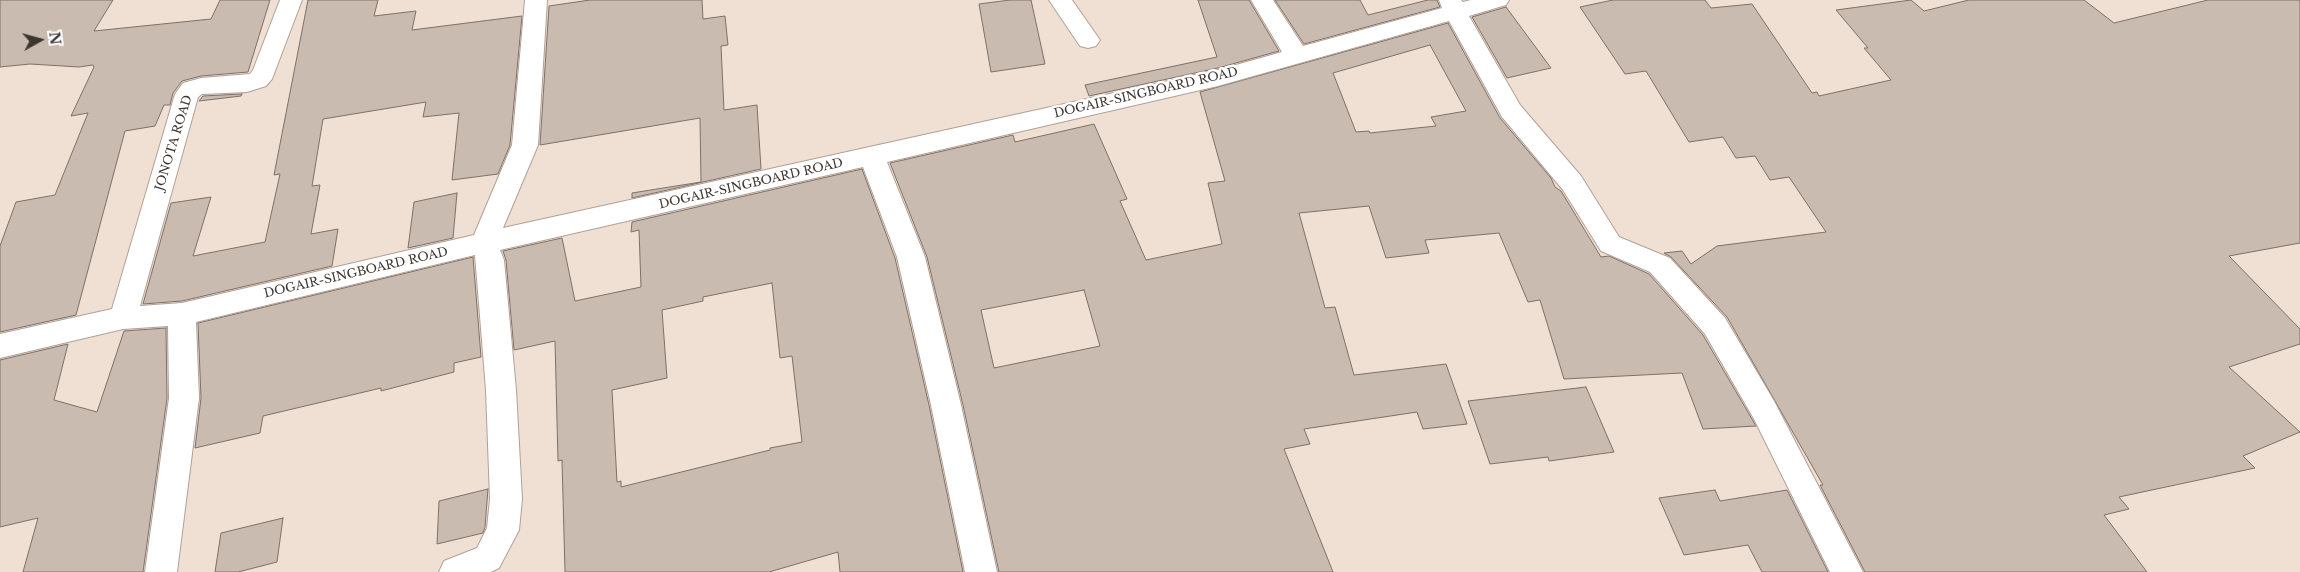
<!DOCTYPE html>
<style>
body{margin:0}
#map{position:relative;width:2300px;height:572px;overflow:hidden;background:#f0e0d4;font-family:"Libre Baskerville",serif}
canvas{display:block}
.north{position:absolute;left:15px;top:15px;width:50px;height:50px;-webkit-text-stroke:4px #fff;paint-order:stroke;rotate:83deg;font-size:14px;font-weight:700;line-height:20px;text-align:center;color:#3c3631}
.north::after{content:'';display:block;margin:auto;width:18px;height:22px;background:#3c3631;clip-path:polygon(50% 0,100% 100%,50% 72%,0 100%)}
</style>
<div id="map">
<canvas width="2300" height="572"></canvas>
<div class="north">N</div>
</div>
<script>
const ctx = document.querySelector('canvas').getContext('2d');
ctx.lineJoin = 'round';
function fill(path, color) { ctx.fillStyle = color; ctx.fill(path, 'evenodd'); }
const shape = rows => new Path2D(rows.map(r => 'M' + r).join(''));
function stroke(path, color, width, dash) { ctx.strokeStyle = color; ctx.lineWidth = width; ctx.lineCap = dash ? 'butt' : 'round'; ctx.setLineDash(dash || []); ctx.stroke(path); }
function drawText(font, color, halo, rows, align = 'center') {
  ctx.font = font + ' "Libre Baskerville",serif'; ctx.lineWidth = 5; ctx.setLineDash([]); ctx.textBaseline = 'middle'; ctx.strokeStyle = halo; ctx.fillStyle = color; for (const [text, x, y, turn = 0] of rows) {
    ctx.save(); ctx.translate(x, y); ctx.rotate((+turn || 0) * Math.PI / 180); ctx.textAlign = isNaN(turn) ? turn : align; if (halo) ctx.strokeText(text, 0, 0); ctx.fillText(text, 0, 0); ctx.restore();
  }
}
const building = shape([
 [0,0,113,0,94,31,211,19,220,0,270,0,248,72,201,76,182,81,173,93,170,105,164,105,155,126,125,131,76,315,0,332,0,246,16,202,55,195,88,113,71,116,94,67,93,65,79,67,30,64,0,67,0,0],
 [308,0,378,0,374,16,416,11,412,30,522,16,510,145,498,174,452,180,459,113,423,117,426,102,323,119,312,186,320,185,311,234,338,229,332,266,182,301,143,304,171,203,211,197,193,256,265,242,280,174,274,175,308,0],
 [590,0,702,0,703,19,725,16,728,45,721,46,724,110,757,105,761,169,632,198,632,193,701,182,700,118,540,145,549,6,590,0],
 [1010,0,1031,0,1045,64,991,72,979,4,1010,0],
 [1198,0,1249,0,1279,51,1218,68,1089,96,1085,85,1217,57,1198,0],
 [1275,0,1360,0,1368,15,1428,0,1437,0,1440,7,1304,44,1275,0],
 [1613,0,1705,0,1711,8,1752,4,1812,93,1817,92,1819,96,1891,80,1864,48,1868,48,1836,10,1911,0,1924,11,1969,0,2084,0,2114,23,2208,0,2300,0,2300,243,2229,256,2300,329,2300,344,2229,367,2300,432,2243,456,2255,468,2119,497,2129,509,2104,515,2147,572,1865,572,1820,485,1823,485,1727,317,1671,257,1664,253,1682,251,1691,264,1717,246,1826,232,1789,177,1770,180,1755,156,1736,158,1723,137,1689,142,1646,71,1625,74,1580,7,1613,0],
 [1506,7,1551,68,1507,78,1472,17,1506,7],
 [1448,23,1500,118,1551,178,1555,187,1561,191,1601,257,1609,256,1649,274,1703,335,1756,426,1703,429,1682,373,1564,379,1540,300,1528,302,1499,233,1425,240,1429,253,1386,258,1369,206,1299,213,1325,308,1335,307,1354,375,1446,364,1467,424,1423,429,1417,412,1304,429,1310,444,1284,449,1333,572,999,572,963,405,927,257,890,163,1013,135,1015,142,1094,124,1127,199,1120,201,1146,260,1222,244,1208,183,1225,181,1200,92,1448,23],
 [1430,45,1466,111,1431,117,1436,126,1370,133,1369,131,1356,132,1333,73,1430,45],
 [1084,290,1100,346,994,368,981,310,1084,290],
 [242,94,241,96,199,101,203,96,242,94],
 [862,169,895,258,929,405,963,572,840,572,838,552,769,572,565,572,562,460,558,461,555,341,514,350,506,260,503,251,562,238,575,301,641,287,639,230,631,232,632,222,862,169],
 [772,283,780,358,792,356,802,442,770,448,770,450,621,487,621,481,617,482,612,390,667,378,662,310,703,301,703,297,772,283],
 [457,193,453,238,408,248,414,202,457,193],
 [473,257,481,357,454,363,454,372,381,391,381,388,263,416,260,433,195,448,201,398,198,323,473,257],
 [166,328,167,398,143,572,23,572,38,518,0,527,0,360,68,344,54,400,97,412,124,331,166,328],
 [1586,387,1614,452,1549,461,1548,457,1490,464,1468,401,1586,387],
 [488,489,485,527,483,533,437,544,439,501,488,489],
 [1715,490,1720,501,1787,490,1828,572,1762,572,1748,545,1684,555,1659,498,1715,490],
 [283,518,277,562,238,572,215,572,221,533,283,518]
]);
const street = shape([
 [280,0,302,0,272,79,266,86,247,92,202,94,198,97,140,306,182,303,474,235,512,145,525,0,547,0,538,145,503,228,1218,70,1282,52,1251,0,1273,0,1303,46,1442,8,1439,0,1461,0,1463,2,1471,0,1509,0,1506,5,1469,16,1520,105,1581,176,1619,237,1670,258,1725,318,1774,401,1863,572,1830,572,1754,419,1705,334,1650,272,1601,251,1563,190,1502,117,1449,21,1218,86,887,162,925,257,961,405,997,572,965,572,931,405,897,257,863,167,500,250,504,260,516,390,522,499,519,530,499,568,491,572,439,572,444,561,477,548,487,528,490,499,486,390,475,255,196,322,199,398,177,572,145,572,169,398,168,326,123,329,0,358,0,334,112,309,175,94,183,83,201,78,250,74,253,70,280,0],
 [1049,0,1072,0,1100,40,1096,46,1088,48,1080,46,1049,0]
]);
const streetNames = [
 ["DOGAIR-SINGBOARD ROAD",1146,93,-13],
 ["JONOTA ROAD",174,143,-73],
 ["DOGAIR-SINGBOARD ROAD",751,184,-13],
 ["DOGAIR-SINGBOARD ROAD",356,273,-13]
];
fill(building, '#cabbb0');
stroke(building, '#7e7066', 1);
stroke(street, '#b0a196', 2);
fill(street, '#fff');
drawText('12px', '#3c3631', '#fff', streetNames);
</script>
